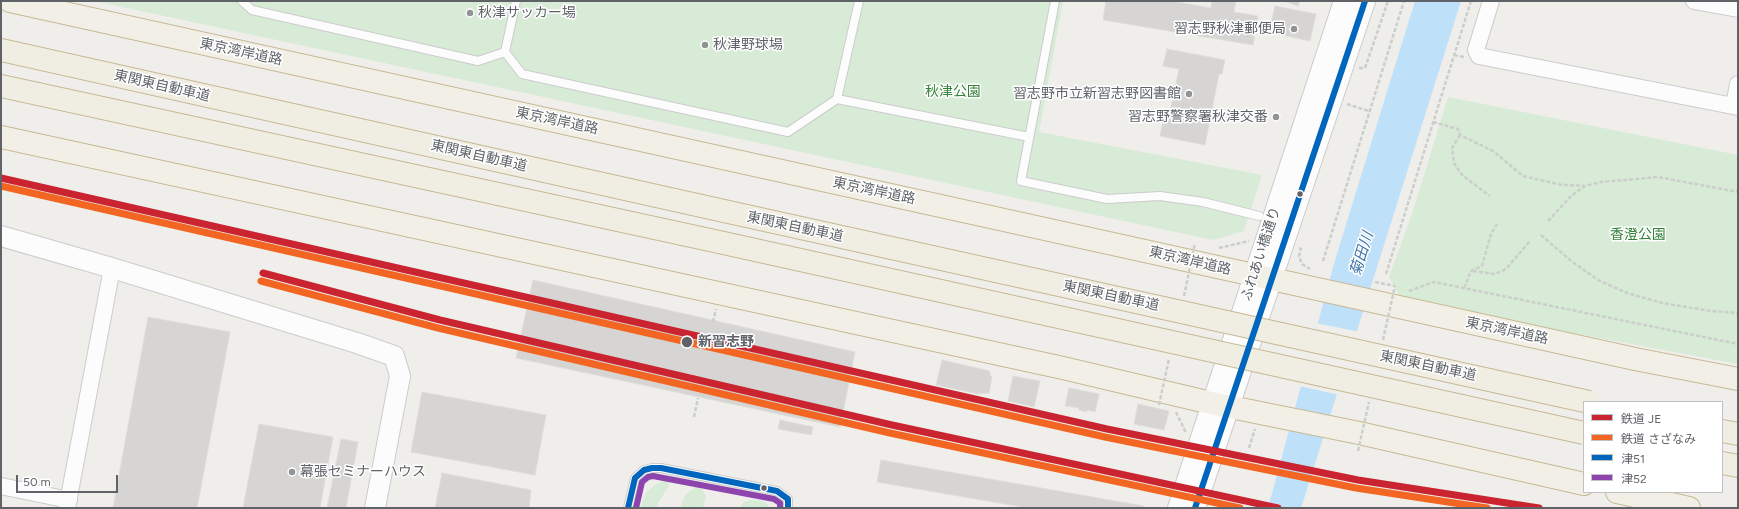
<!DOCTYPE html>
<meta charset="utf-8">
<style>
body{margin:0}
#map{position:relative;width:1739px;height:509px;overflow:hidden;background:#efeeea;font-family:Figtree,"Noto Sans JP",sans-serif}
canvas{display:block}
.frame{position:absolute;inset:0;border:2px solid #5f6368;pointer-events:none}
.legend{position:absolute;left:1583px;top:401px;width:140px;height:92px;box-sizing:border-box;background:#fff;border:1px solid #bfc1c3;margin:0;padding:5px 7px;list-style:none;font-size:12px;color:#5f6368}
.legend li{display:flex;align-items:center;gap:8px;height:20px}
.legend b{width:20px;border:1px solid #bfc1c3}
.scale{position:absolute;left:16px;top:475px;width:102px;height:18px;box-sizing:border-box;border:2px solid #5f6368;border-top:0;padding-left:5px;font-size:12px;line-height:14px;white-space:nowrap;color:#5f6368;-webkit-text-stroke:3px #fff;paint-order:stroke}
</style>
<div id="map">
<canvas width="1739" height="509"></canvas>
<div class="frame"></div>
<ul class="legend">
<li><b style="height:5px;background:#c9242f"></b>鉄道 JE</li>
<li><b style="height:5px;background:#f26522"></b>鉄道 さざなみ</li>
<li><b style="height:5px;background:#0065bd"></b>津51</li>
<li><b style="height:5px;background:#8e44ad"></b>津52</li>
</ul>
<div class="scale">50 m</div>
</div>
<script>
const ctx = document.querySelector('canvas').getContext('2d');
ctx.lineJoin = 'round';
function fill(path, color) { ctx.fillStyle = color; ctx.fill(path, 'evenodd'); }
const shape = rows => new Path2D(rows.map(r => 'M' + r).join(''));
function stroke(path, color, width, dash) { ctx.strokeStyle = color; ctx.lineWidth = width; ctx.lineCap = dash ? 'butt' : 'round'; ctx.setLineDash(dash || []); ctx.stroke(path); }
function drawText(font, color, halo, rows, align = 'center') {
  ctx.font = font + ' Figtree,"Noto Sans JP",sans-serif'; ctx.lineWidth = 3; ctx.setLineDash([]); ctx.textBaseline = 'middle'; ctx.strokeStyle = halo; ctx.fillStyle = color; for (const [text, x, y, turn = 0] of rows) {
    ctx.save(); ctx.translate(x, y); ctx.rotate((+turn || 0) * Math.PI / 180); ctx.textAlign = isNaN(turn) ? turn : align; if (halo) ctx.strokeText(text, 0, 0); ctx.fillText(text, 0, 0); ctx.restore();
  }
}
const green = shape([
 [94,1,1063,1,1039,132,1262,175,1244,231,1213,240],
 [1448,97,1738,155,1738,364,1402,301,1389,277,1412,214],
 [665,480,669,480,669,486,658,503,658,508,640,508,646,493,655,485],
 [696,487,701,488,706,496,703,508,680,508,685,495],
 [751,500,757,500,765,502,771,508,739,508,744,502]
]);
const water = shape([
 [1415,1,1461,1,1301,508,1268,508,1333,267]
]);
const pier = shape([
 [1316,323,1360,332,1340,395,1299,386]
]);
const building = shape([
 [1106,1,1172,1,1211,8,1212,1,1236,1,1234,12,1258,16,1253,45,1103,20,1106,1],
 [1284,1,1300,1,1298,6,1284,1],
 [1275,6,1316,14,1310,41,1269,32,1275,6],
 [1167,49,1225,60,1222,74,1219,74,1205,145,1160,136,1165,111,1170,112,1179,69,1163,66,1167,49],
 [533,280,855,352,840,427,516,358,533,280],
 [148,317,230,332,197,508,113,508,148,317],
 [942,360,990,371,990,375,992,377,989,393,978,394,936,385,942,360],
 [1013,376,1040,381,1034,407,1008,401,1013,376],
 [1069,388,1099,394,1095,412,1087,410,1087,412,1079,410,1079,408,1065,406,1069,388],
 [422,392,546,415,535,475,411,452,422,392],
 [1138,404,1169,411,1164,430,1134,424,1138,404],
 [780,420,813,427,811,435,778,429,780,420],
 [259,424,333,437,320,508,243,508,259,424],
 [341,439,358,442,346,508,327,508,341,439],
 [881,460,1144,506,1143,508,1028,508,877,482,881,460],
 [442,473,531,490,529,508,435,508,442,473]
]);
const path = shape([
 [1454,55,1464,57],
 [1359,68,1365,68,1388,1],
 [1347,104,1369,111],
 [1433,122,1458,129,1460,135,1493,151,1523,176,1562,185,1585,186],
 [1460,135,1452,148,1454,163,1462,175,1490,196],
 [1548,221,1571,196,1585,186,1601,182,1658,177,1738,192],
 [1541,235,1570,260,1598,280,1627,293,1662,303,1711,311,1738,313],
 [1219,248,1249,241],
 [1299,248,1301,249,1299,256,1302,264,1310,269],
 [1323,261,1404,1],
 [1473,271,1495,274,1506,269,1530,241],
 [1386,274,1471,1],
 [1375,282,1395,286],
 [1464,288,1471,271,1482,266,1491,234,1497,224],
 [1409,291,1434,282,1738,344],
 [713,322,716,309],
 [1176,412,1186,433],
 [694,417,698,398],
 [1249,448,1255,429]
]);
const service = shape([
 [242,1,252,10,478,61,505,52],
 [1055,1,1021,181,1107,199,1160,196,1203,202,1259,216],
 [505,52,522,74,788,132,837,99,859,1],
 [505,52,516,1],
 [837,99,1029,137],
 [628,508,635,478,644,470,652,468,661,468,777,491,788,499,788,508]
]);
const minor = shape([
 [1491,1,1476,50,1479,56,1738,107],
 [1694,1,1738,9],
 [1734,106,1738,84],
 [1,486,69,500],
 [67,508,112,268]
]);
const tertiary = shape([
 [1,236,112,268,357,343,394,356,400,376,375,508],
 [1178,508,1344,1],
 [1195,508,1365,1]
]);
const trunk = shape([
 [10,1,1635,359,1738,379],
 [1,137,1063,368,1211,403,1359,433,1584,484],
 [1617,492,1689,508]
]);
const motorway = shape([
 [1,50,724,211],
 [1,86,719,242],
 [1722,431,1738,434],
 [1722,463,1738,466]
]);
const rail = shape([
 [996,405,1098,436]
]);
const pathBridge = shape([
 [1184,296,1195,243],
 [1383,340,1395,286],
 [1159,405,1169,359],
 [1358,451,1369,402]
]);
const motorwayBridge = shape([
 [724,211,1589,402],
 [719,242,1584,433]
]);
const bus1 = shape([
 [628,508,635,478,644,470,652,468,661,468,777,491,788,499,788,508],
 [1195,508,1365,1]
]);
const bus2 = shape([
 [636,508,642,482,648,477,653,476,774,499,780,503,780,508]
]);
const rail1 = shape([
 [1,178,1107,429,1358,480,1539,508],
 [263,273,440,320,892,425,1278,508]
]);
const rail2 = shape([
 [1,186,1105,437,1356,488,1487,508],
 [261,281,438,328,890,433,1240,508]
]);
const markers = [
 [470,13,4,"#919496"],
 [1294,29,4,"#919496"],
 [705,45,4,"#919496"],
 [1189,94,4,"#919496"],
 [1276,117,4,"#919496"],
 [1300,194,3.5,"#5f6368"],
 [687,342,6,"#5f6368"],
 [292,472,4,"#919496"],
 [764,488,3.5,"#5f6368"]
];
const poiNames = [
 ["秋津サッカー場",478,13],
 ["習志野秋津郵便局",1286,29,"right"],
 ["秋津野球場",713,45],
 ["習志野市立新習志野図書館",1181,94,"right"],
 ["習志野警察署秋津交番",1268,117,"right"],
 ["幕張セミナーハウス",300,472]
];
const streetNames = [
 ["東京湾岸道路",241,52,12],
 ["東関東自動車道",162,86,13],
 ["東京湾岸道路",557,121,12],
 ["東関東自動車道",479,156,13],
 ["東京湾岸道路",874,191,12],
 ["東関東自動車道",795,227,12],
 ["ふれあい橋通り",1261,254,-72],
 ["東京湾岸道路",1190,261,13],
 ["東関東自動車道",1111,296,12],
 ["東京湾岸道路",1507,331,12],
 ["東関東自動車道",1428,366,12]
];
const parkNames = [
 ["秋津公園",953,92],
 ["香澄公園",1638,235]
];
const stopNames = [
 ["新習志野",698,342]
];
const waterNames = [
 ["菊田川",1362,254,-73]
];
fill(green, '#d8ebd6');
fill(water, '#bfe0f9');
fill(pier, '#efeeea');
fill(building, '#d6d5d3');
stroke(building, '#deddd9', 1);
stroke(service, '#cbcccc', 10);
stroke(minor, '#cbcccc', 18);
stroke(tertiary, '#cbcccc', 22);
stroke(trunk, '#c8b996', 24);
stroke(motorway, '#c8b996', 24);
stroke(path, '#cacfcc', 2.5, [4, 2]);
stroke(service, '#fdfcfc', 8);
stroke(minor, '#fdfcfc', 16);
stroke(tertiary, '#fdfcfc', 20);
stroke(trunk, '#f2f0e6', 22);
stroke(motorway, '#f0ede3', 22);
stroke(rail, '#e4e4e4', 3, [1, 5]);
stroke(motorwayBridge, '#c8b996', 24, []);
stroke(pathBridge, '#cacfcc', 2.5, [4, 2]);
stroke(motorwayBridge, '#f0ede3', 22);
stroke(bus1, '#0065bd', 6);
stroke(bus2, '#8e44ad', 6);
stroke(rail1, '#c9242f', 7);
stroke(rail2, '#f26522', 7);
for (const [x, y, r, color] of markers) { const dot = new Path2D(); dot.arc(x, y, r, 0, 2 * Math.PI); ctx.fillStyle = color; ctx.fill(dot); stroke(dot, '#fff', 1.5); }
drawText('14px', '#5f6368', '#fff', poiNames, 'left');
drawText('14px', '#5f6368', '#fff', streetNames);
drawText('14px', '#348238', '#fff', parkNames);
drawText('bold 14px', '#5f6368', '#fff', stopNames, 'left');
drawText('italic 15px', '#4174aa', '#fff', waterNames);
</script>
